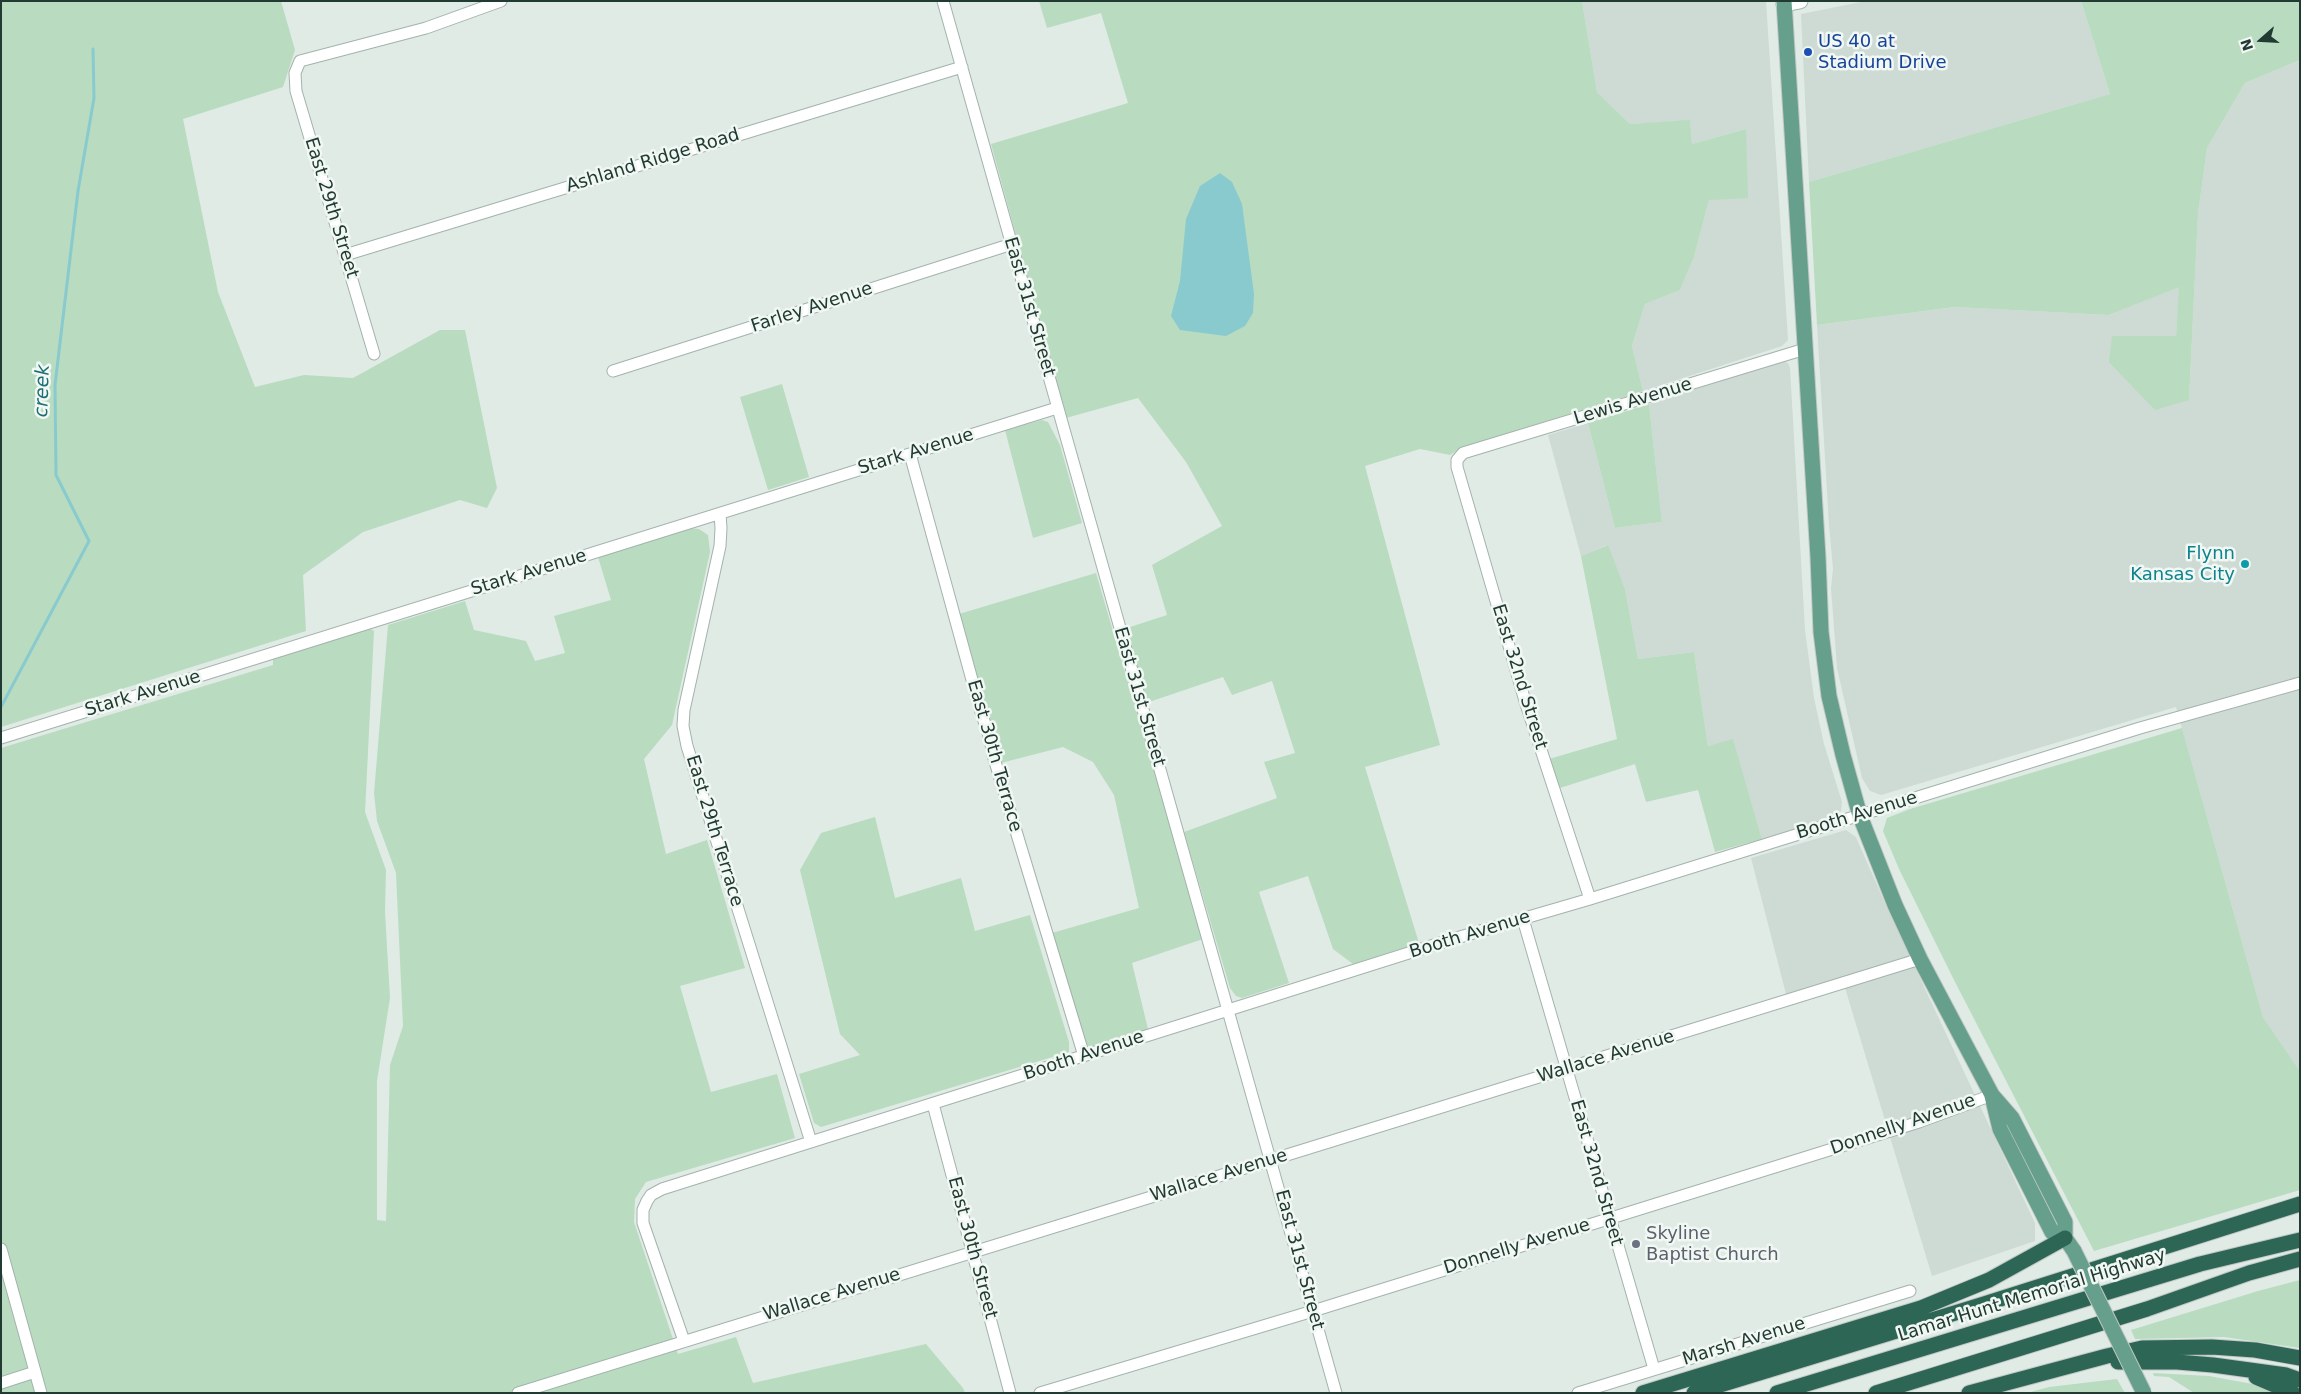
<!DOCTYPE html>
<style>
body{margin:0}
#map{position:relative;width:2301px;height:1394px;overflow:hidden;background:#e0ebe5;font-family:"DejaVu Sans",sans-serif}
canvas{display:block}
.frame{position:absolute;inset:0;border:2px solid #213b32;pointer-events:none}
.north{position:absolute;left:2236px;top:15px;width:50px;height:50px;-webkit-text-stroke:4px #f1f7f3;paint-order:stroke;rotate:251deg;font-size:14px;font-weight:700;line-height:20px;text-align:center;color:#213b32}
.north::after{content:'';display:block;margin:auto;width:18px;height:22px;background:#213b32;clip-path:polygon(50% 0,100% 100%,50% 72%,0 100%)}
</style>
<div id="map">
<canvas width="2301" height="1394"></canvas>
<div class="frame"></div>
<div class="north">N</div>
</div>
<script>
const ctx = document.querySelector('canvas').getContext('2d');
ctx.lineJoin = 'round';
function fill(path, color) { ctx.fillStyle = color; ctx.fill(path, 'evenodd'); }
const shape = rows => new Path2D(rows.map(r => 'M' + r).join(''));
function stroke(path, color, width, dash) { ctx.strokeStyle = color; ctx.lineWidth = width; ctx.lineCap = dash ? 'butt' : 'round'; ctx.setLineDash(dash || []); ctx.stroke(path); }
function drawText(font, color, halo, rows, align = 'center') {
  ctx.font = font + ' "DejaVu Sans",sans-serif'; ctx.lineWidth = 5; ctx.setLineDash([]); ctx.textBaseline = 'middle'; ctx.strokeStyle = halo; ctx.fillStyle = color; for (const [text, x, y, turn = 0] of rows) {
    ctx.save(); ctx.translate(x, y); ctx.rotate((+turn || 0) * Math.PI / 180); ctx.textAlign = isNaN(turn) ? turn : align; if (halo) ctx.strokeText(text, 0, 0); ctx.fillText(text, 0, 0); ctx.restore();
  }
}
const built = shape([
 [1582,1,1766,1,1788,340,1782,346,1643,391,1632,346,1645,304,1680,290,1694,257,1709,200,1746,129,1692,144,1690,121,1630,124,1597,92],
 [1866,1,2081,1,2110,94,1809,182,1801,14],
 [2300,60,2300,1071,2263,1017,2176,707,1881,795,1870,791,1862,778,1837,668,1831,588,1833,569,1829,525,1817,325,1955,307,2109,315,2180,286,2176,336,2112,336,2189,400,2198,214,2207,148,2245,83],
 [1783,361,1788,363,1790,368,1805,630,1814,698,1824,744,1842,802,1841,811,1836,816,1762,839,1733,740,1708,746,1694,652,1638,659,1625,589,1607,545,1581,556,1548,435,1588,423,1615,528,1662,522,1649,404],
 [1846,830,1856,837,1888,910,2035,1223,2035,1241,1932,1276,1842,978,1786,994,1751,858]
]);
const green = shape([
 [1,1,281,1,295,50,283,87,183,119,218,292,255,387,304,375,353,378,440,330,465,330,497,488,487,508,460,500,363,532,303,575,306,631,1,727],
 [1039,1,1582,1,1597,92,1630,124,1690,120,1692,144,1746,129,1748,198,1709,200,1694,257,1680,290,1645,304,1632,346,1643,391,1463,447,1450,455,1420,449,1365,466,1440,745,1365,767,1419,943,1353,964,1333,949,1308,876,1259,892,1289,983,1242,998,1236,996,1230,988,1184,832,1277,798,1264,762,1295,753,1272,681,1232,695,1223,677,1146,703,1124,629,1167,615,1152,565,1222,526,1186,462,1138,398,1066,418,991,144,1128,103,1101,13,1047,28],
 [2081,1,2300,1,2300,60,2245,83,2207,148,2198,214,2189,400,2155,410,2109,362,2112,336,2176,336,2179,287,2109,315,1955,307,1817,325,1809,182,2110,94],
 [782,384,809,477,768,490,740,397],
 [1649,404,1662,522,1615,528,1588,423],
 [1042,420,1048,422,1060,445,1082,523,1033,538,1005,430],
 [689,528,699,529,708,535,710,552,672,725,644,759,666,854,707,840,745,968,680,986,711,1092,777,1074,795,1138,646,1182,635,1199,634,1222,678,1354,736,1337,753,1383,926,1344,963,1388,965,1393,1,1393,1,748,273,665,273,659,369,628,374,631,365,812,386,870,385,912,390,998,377,1081,377,1220,386,1221,390,1065,403,1026,396,873,377,821,374,793,388,625,465,601,474,630,526,641,535,661,565,653,554,616,611,600,598,557],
 [1608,545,1625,589,1638,659,1694,652,1708,746,1733,739,1762,839,1715,852,1698,790,1646,802,1635,764,1560,788,1549,759,1617,739,1581,556],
 [1096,573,1203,939,1132,963,1148,1029,1090,1047,1085,1043,1052,933,1139,908,1114,795,1093,762,1063,747,1001,763,959,614],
 [2182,728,2263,1017,2300,1071,2300,1190,2094,1251,1955,982,1899,869,1883,831,1887,818,1910,809],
 [875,817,895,898,961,878,975,931,1030,915,1069,1042,1069,1052,821,1127,814,1123,799,1074,860,1055,840,1034,800,870,821,833],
 [2300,1280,2300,1348,2224,1337,2135,1339,2131,1330,2258,1291],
 [2153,1373,2209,1376,2258,1385,2276,1393,2194,1393,2169,1377,2154,1376],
 [2117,1379,2125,1393,2027,1393,2049,1387]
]);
const water = shape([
 [1220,173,1232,182,1242,204,1254,294,1253,313,1245,326,1226,336,1180,330,1171,316,1180,281,1186,219,1200,186]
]);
const stream = shape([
 [1,707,89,541,56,475,55,385,78,191,94,98,93,49]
]);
const minor = shape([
 [943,1,1336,1393],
 [345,255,962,67],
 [374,354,296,91,295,73,300,61,426,28,501,1],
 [613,371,1012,244],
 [910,454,980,709,990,739,993,755,1084,1056],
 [720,514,721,528,720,546,684,710,683,726,687,746,811,1142],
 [1,738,1057,408],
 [1590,899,1525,701,1457,467,1457,460,1463,453,1805,349],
 [1523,919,1654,1369],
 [933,1104,1010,1393],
 [1,1249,41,1393],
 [684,1341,643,1223,643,1210,647,1201,651,1195,662,1189,1453,939,1590,899,2140,728,2300,683],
 [1,1383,35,1372],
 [518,1393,1920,959],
 [1040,1393,1313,1311,1919,1122,1992,1095],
 [1578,1393,1910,1291]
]);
const secondary = shape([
 [1784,4,1800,1]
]);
const primary = shape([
 [1784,1,1818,557,1821,632,1829,696,1843,755,1860,816,1895,905,1920,959,1992,1095,2012,1118,2065,1222,2065,1238,2074,1251],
 [1992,1096,2000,1129,2052,1232,2065,1238]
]);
const motorway = shape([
 [2118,1362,2177,1362,2213,1365,2286,1375,2300,1380],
 [2256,1377,2293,1393],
 [1643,1393,1921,1308,1989,1280,2065,1238],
 [1694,1393,1981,1305,2300,1204],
 [1777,1393,2200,1264,2300,1240],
 [1876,1393,2147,1309,2249,1273,2300,1259],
 [1969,1393,2107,1356,2142,1348,2212,1347,2255,1350,2300,1358]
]);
const primaryBridge = shape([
 [2074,1251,2144,1393]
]);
const markers = [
 [1808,52,5,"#1a4fb4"],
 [2245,564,5,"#0f9aa8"],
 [1636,1244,5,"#6b7280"]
];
const transitNames = [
 ["US 40 at",1818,42],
 ["Stadium Drive",1818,63]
];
const streetNames = [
 ["Ashland Ridge Road",653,161,-17],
 ["East 29th Street",331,208,73],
 ["East 31st Street",1029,307,74],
 ["Farley Avenue",812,308,-18],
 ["Lewis Avenue",1633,402,-17],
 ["Stark Avenue",916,452,-17],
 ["Stark Avenue",529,573,-17],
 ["East 32nd Street",1519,677,73],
 ["Stark Avenue",143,694,-17],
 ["East 31st Street",1139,697,74],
 ["East 30th Terrace",994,756,74],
 ["Booth Avenue",1857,816,-17],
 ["East 29th Terrace",714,831,73],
 ["Booth Avenue",1470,935,-17],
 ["Booth Avenue",1084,1056,-18],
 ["Wallace Avenue",1606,1057,-17],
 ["Donnelly Avenue",1903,1125,-19],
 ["East 32nd Street",1596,1173,74],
 ["Wallace Avenue",1219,1176,-17],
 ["Donnelly Avenue",1517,1247,-17],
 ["East 30th Street",972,1248,75],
 ["East 31st Street",1299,1260,75],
 ["Wallace Avenue",832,1295,-17],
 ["Lamar Hunt Memorial Highway",2032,1296,-17],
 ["Marsh Avenue",1744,1342,-17]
];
const cultureNames = [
 ["Flynn",2235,554],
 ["Kansas City",2235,575]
];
const worshipNames = [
 ["Skyline",1646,1234],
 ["Baptist Church",1646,1255]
];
const waterNames = [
 ["creek",43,391,-88]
];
fill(built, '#cedad4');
fill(green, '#b9dbc0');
fill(water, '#89cacf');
stroke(stream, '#89cacf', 3);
stroke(minor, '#a3b3ac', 13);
stroke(secondary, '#9fb6ac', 17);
stroke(primary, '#c1c8c6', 17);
stroke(motorway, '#c1c8c6', 17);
stroke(minor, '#fff', 11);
stroke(secondary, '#fff', 15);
stroke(primary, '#669f8c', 15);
stroke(motorway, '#2e6656', 15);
stroke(primaryBridge, '#c1c8c6', 17, []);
stroke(primaryBridge, '#669f8c', 15);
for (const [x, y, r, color] of markers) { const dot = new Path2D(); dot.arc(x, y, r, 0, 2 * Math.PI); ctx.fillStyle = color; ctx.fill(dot); stroke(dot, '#f1f7f3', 2); }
drawText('18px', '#164399', '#f1f7f3', transitNames, 'left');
drawText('18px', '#213b32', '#f1f7f3', streetNames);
drawText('18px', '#0d838f', '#f1f7f3', cultureNames, 'right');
drawText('18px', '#5b616d', '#f1f7f3', worshipNames, 'left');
drawText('italic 19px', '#1d6d75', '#f1f7f3', waterNames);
</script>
